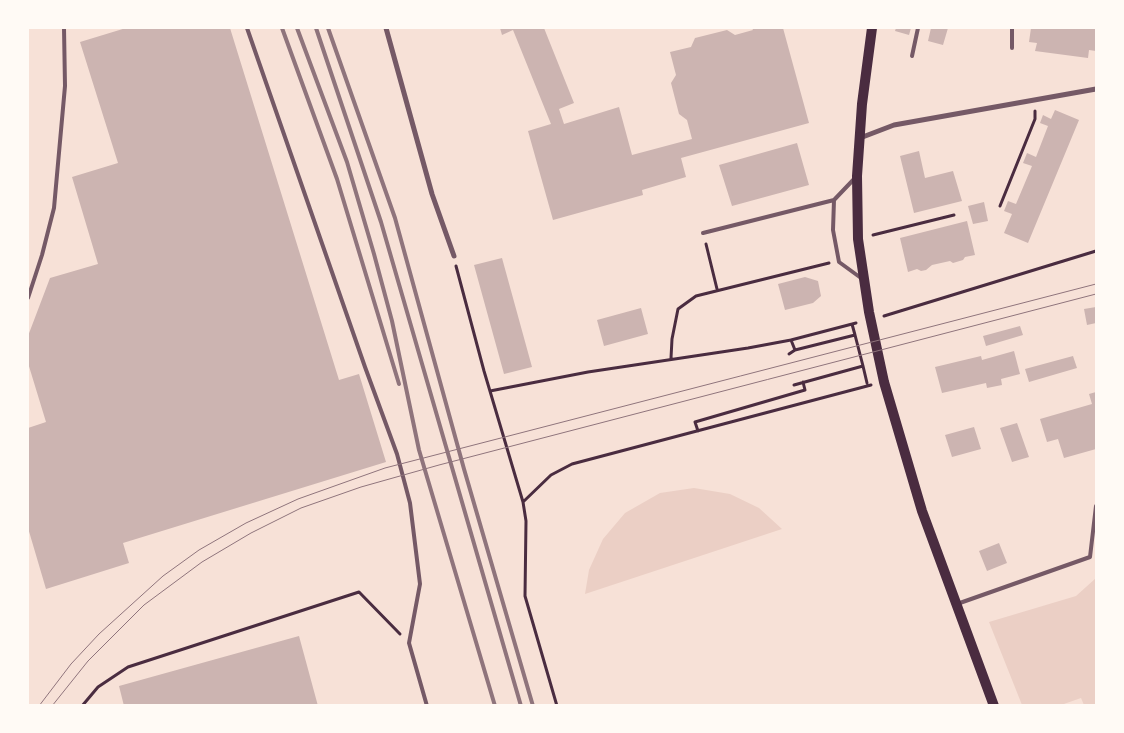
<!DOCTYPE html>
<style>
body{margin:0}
#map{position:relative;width:1124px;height:733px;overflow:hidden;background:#f7e1d7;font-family:Raleway,sans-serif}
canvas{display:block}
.frame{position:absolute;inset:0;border:29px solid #fffaf5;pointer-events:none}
</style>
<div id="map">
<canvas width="1124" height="733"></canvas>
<div class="frame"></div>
</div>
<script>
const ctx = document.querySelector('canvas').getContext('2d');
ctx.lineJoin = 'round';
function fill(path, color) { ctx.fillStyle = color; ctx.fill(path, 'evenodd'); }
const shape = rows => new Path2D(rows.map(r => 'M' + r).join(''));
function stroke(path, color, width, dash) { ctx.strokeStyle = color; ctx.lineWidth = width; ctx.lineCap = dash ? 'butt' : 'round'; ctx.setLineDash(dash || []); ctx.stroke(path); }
const green = shape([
 [694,488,730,494,759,508,782,529,585,594,589,570,603,539,625,513,660,493],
 [1096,578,1096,705,1084,705,1081,698,1061,705,1022,705,989,622,1076,596]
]);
const building = shape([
 [126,28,230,28,339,380,359,374,386,462,123,543,129,563,46,589,28,528,28,428,46,422,28,363,28,336,50,278,98,264,72,177,118,163,80,42],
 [500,28,544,28,574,103,559,109,564,124,619,107,632,155,692,139,687,120,679,114,671,83,676,75,670,52,691,47,695,38,727,30,735,35,753,30,752,28,783,28,809,123,681,158,686,177,642,190,643,195,553,220,528,131,551,124,513,30,502,35],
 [896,28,911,28,909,35,895,31],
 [931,28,948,28,943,45,928,41],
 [1031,28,1096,28,1096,51,1089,50,1088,58,1035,51,1037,43,1029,42],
 [1055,110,1079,120,1028,243,1004,233,1012,214,1004,211,1008,201,1016,204,1032,166,1023,163,1027,153,1036,157,1048,126,1040,123,1043,115,1051,119],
 [797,143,809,185,732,206,719,165],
 [919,151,925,178,953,171,962,201,914,213,900,156],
 [984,202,988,221,973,224,968,206],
 [967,221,975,255,965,257,963,260,953,263,950,261,932,265,926,270,921,271,917,269,908,272,900,238],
 [502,258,532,367,504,374,474,265],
 [805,277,818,281,821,296,813,303,785,310,778,284],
 [1096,307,1096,323,1087,325,1084,309],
 [641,308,648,334,604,346,597,320],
 [1020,326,1023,335,986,346,983,336],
 [1014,351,1020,374,1001,379,1002,385,987,388,986,383,942,393,935,367,981,356,982,360],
 [1073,356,1077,368,1029,382,1025,369],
 [1096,392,1096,449,1064,458,1058,439,1047,442,1040,419,1092,404,1089,394],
 [1017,423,1029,457,1012,462,1000,428],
 [974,427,981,449,952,457,945,435],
 [999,543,1007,563,987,571,979,551],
 [299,636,318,706,124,706,119,686]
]);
const path = shape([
 [1000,206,1035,119,1035,111],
 [873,235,954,215],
 [706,244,717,289],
 [456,266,484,371,523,502,526,521,525,596,557,706],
 [884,316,1096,251],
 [855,335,863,366],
 [791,340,795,350],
 [789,354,795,350,855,335,852,324],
 [671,358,672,339,678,309,696,296,829,263],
 [794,385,863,366,867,383],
 [490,391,588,372,748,348,791,340,856,323],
 [698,431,695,422,805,390,803,382],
 [523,502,551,475,572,464,871,385],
 [82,706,98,687,128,667,359,592,400,634]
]);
const service = shape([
 [247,28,365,367,397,454,410,503,420,584,409,643,427,706],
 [1012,48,1012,28],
 [912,56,918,28],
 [855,178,834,200,833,230,839,262,861,278],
 [703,233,834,200],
 [28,298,42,255,54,208,65,86,64,28],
 [957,604,1090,557,1096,506]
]);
const minor = shape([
 [386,28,432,194,454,256],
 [860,138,894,125,1096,89]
]);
const secondary = shape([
 [872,28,862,104,857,176,858,239,869,312,884,382,922,511,994,706]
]);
const tram = shape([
 [39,706,71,664,99,634,163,576,199,550,246,523,298,499,385,468,1096,284],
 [52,706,88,661,144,605,202,562,251,533,301,508,361,487,439,465,1096,294]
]);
const rail = shape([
 [282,28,337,179,399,384],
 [297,28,347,162,374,254,392,321,419,450,495,706],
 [316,28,381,222,521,706],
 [328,28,395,218,464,469,533,706]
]);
fill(green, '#ebcfc5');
fill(building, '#ccb4b1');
stroke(path, '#4a2c40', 3);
stroke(service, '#755966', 4);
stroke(minor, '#755966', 5);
stroke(secondary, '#4a2c40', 10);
stroke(tram, '#8f747c', 1);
stroke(rail, '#8f747c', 4);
</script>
